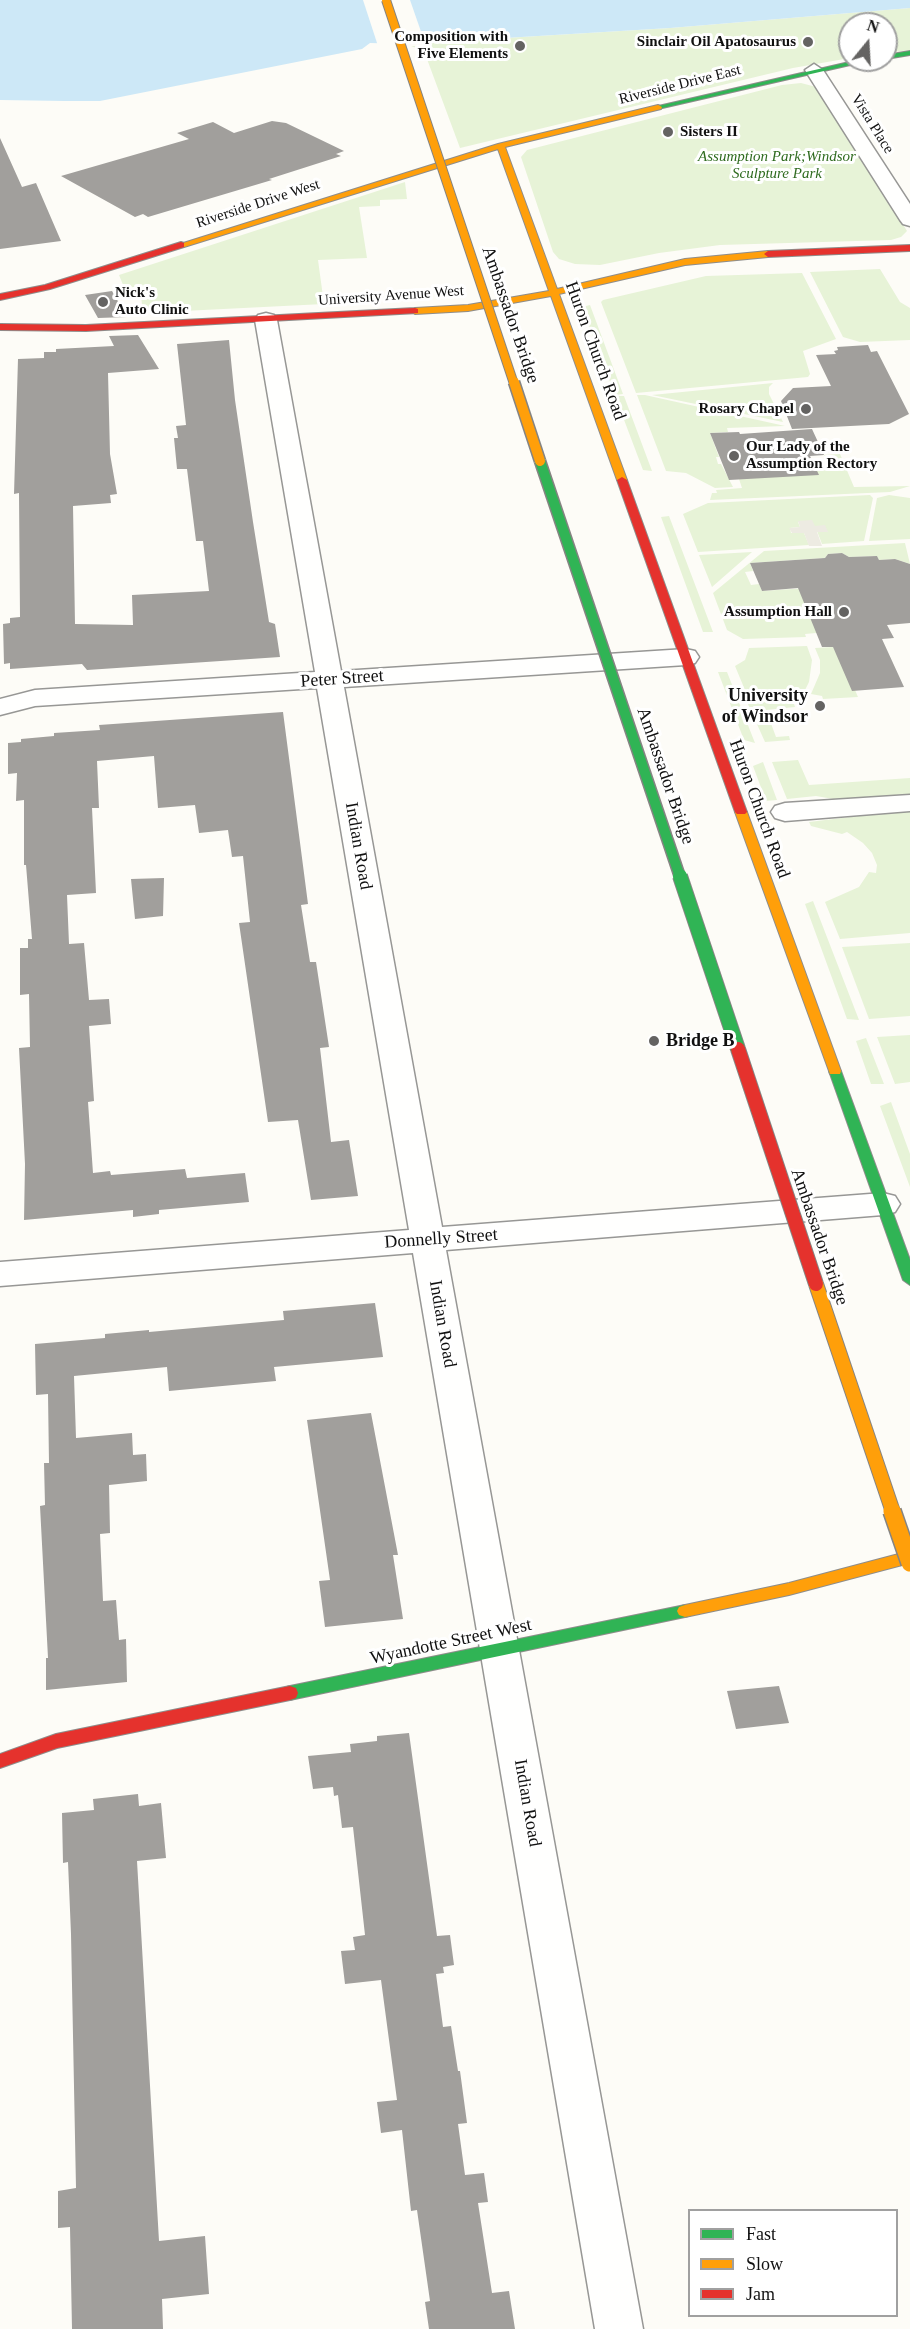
<!DOCTYPE html>
<style>
body{margin:0}
#map{position:relative;width:910px;height:2329px;overflow:hidden;background:#fdfcf7;font-family:Georgia,serif}
canvas{display:block}
.legend{position:absolute;left:688px;top:2209px;width:210px;height:108px;box-sizing:border-box;background:#fff;border:2px solid #a0a0a0;margin:0;padding:8px 10px;list-style:none;font-size:18px;color:#111}
.legend li{display:flex;align-items:center;gap:12px;height:30px}
.legend b{width:30px;border:2px solid #a0a0a0}
.north{position:absolute;left:838px;top:12px;width:60px;height:60px;box-sizing:border-box;background:#fff;border:2px solid #a0a0a0;border-radius:50%;rotate:18deg;font-size:16px;font-weight:700;line-height:24px;text-align:center;color:#111}
.north::after{content:'';display:block;margin:auto;width:21px;height:27px;background:#646362;clip-path:polygon(50% 0,100% 100%,50% 72%,0 100%)}
</style>
<div id="map">
<canvas width="910" height="2329"></canvas>
<ul class="legend">
<li><b style="height:8px;background:#30b455"></b>Fast</li>
<li><b style="height:8px;background:#ff9f0a"></b>Slow</li>
<li><b style="height:8px;background:#e5322d"></b>Jam</li>
</ul>
<div class="north">N</div>
</div>
<script>
const ctx = document.querySelector('canvas').getContext('2d');
ctx.lineJoin = 'round';
function fill(path, color) { ctx.fillStyle = color; ctx.fill(path, 'evenodd'); }
const shape = rows => new Path2D(rows.map(r => 'M' + r).join(''));
function stroke(path, color, width, dash) { ctx.strokeStyle = color; ctx.lineWidth = width; ctx.lineCap = dash ? 'butt' : 'round'; ctx.setLineDash(dash || []); ctx.stroke(path); }
function drawText(font, color, halo, rows, align = 'center') {
  ctx.font = font + ' Georgia,serif'; ctx.lineWidth = 6; ctx.setLineDash([]); ctx.textBaseline = 'middle'; ctx.strokeStyle = halo; ctx.fillStyle = color; for (const [text, x, y, turn = 0] of rows) {
    ctx.save(); ctx.translate(x, y); ctx.rotate((+turn || 0) * Math.PI / 180); ctx.textAlign = isNaN(turn) ? turn : align; if (halo) ctx.strokeText(text, 0, 0); ctx.fillText(text, 0, 0); ctx.restore();
  }
}
const green = shape([
 [910,8,910,50,886,53,886,24,850,24,850,58,793,68,460,148,424,51,406,44,670,28],
 [801,83,820,88,907,231,901,237,891,240,720,245,659,253,600,265,575,264,559,259,553,252,521,157,527,150,782,85],
 [405,182,407,199,380,200,380,206,359,207,367,258,318,260,324,304,143,313,141,296,128,297,119,275],
 [880,269,900,302,910,308,910,340,860,342,843,337,810,272],
 [802,273,836,339,803,351,810,374,808,377,636,393,601,302,603,300,706,276],
 [590,305,623,394,615,395,582,307],
 [773,383,769,387,769,394,783,422,652,395],
 [637,395,645,395,785,426,727,428,728,432,710,433,719,457,716,457,718,464,721,464,733,487,715,488,686,473,666,471],
 [615,396,624,396,652,471,643,470],
 [840,454,854,487,910,486,890,492,710,500,712,493,717,493,716,490,742,488,739,479,828,467,824,455],
 [870,495,873,498,864,541,822,544,815,526,798,522,800,527,790,528,791,533,804,533,809,545,698,552,683,514,708,503],
 [889,495,910,498,910,539,869,541,877,498],
 [669,516,713,632,703,632,661,517],
 [905,543,910,564,895,559,879,560,877,556,849,557,842,553,828,554,825,558,750,563,753,571,745,572,751,585,759,584,762,591,822,587,827,632,805,634,806,637,743,639,727,630,713,593,764,551],
 [752,552,712,587,699,555],
 [807,646,812,660,809,682,804,692,790,693,792,700,745,690,735,666,745,660,749,648],
 [833,647,855,690,858,697,823,699,822,696,811,694,820,673,820,660,815,648],
 [718,672,727,672,755,743,744,740],
 [743,693,794,704,795,707,766,710,776,737,789,736,790,740,765,742],
 [798,760,809,785,910,778,910,796,845,801,816,796,787,799,772,762],
 [763,762,777,800,766,801,753,766],
 [910,809,910,933,840,939,825,902,859,887,869,872,876,873,877,865,872,853,863,843,847,832,842,834,811,826,809,822,850,817,849,813],
 [813,901,859,1020,847,1019,805,904],
 [910,943,910,1016,869,1019,842,947],
 [910,1035,910,1082,895,1084,877,1037],
 [866,1038,884,1084,871,1084,856,1041],
 [891,1102,910,1154,910,1187,880,1106]
]);
const plaza = shape([
 [812,520,815,526,825,525,828,532,817,532,822,546,809,546,804,533,792,533,789,528,800,527,798,521]
]);
const water = shape([
 [0,0,910,0,910,8,670,28,406,44,370,43,362,49,100,101,65,101,0,100]
]);
const pier = shape([
 [363,0,410,0,426,46,378,46]
]);
const building = shape([
 [272,121,286,123,344,151,336,154,341,156,269,179,272,180,148,217,143,214,135,217,61,176,189,139,177,133,213,122,234,133],
 [0,138,22,187,36,183,61,241,0,249],
 [112,291,127,317,98,318,85,295],
 [138,335,159,369,108,373,110,454,117,494,110,495,111,503,73,506,75,624,133,625,132,595,209,591,203,541,196,541,187,469,177,469,174,438,178,438,176,426,186,425,177,344,229,340,235,400,253,522,269,622,275,624,280,657,87,670,82,664,10,669,10,663,4,664,3,624,10,623,10,618,20,617,19,493,14,494,18,359,44,358,44,352,56,352,56,349,114,346,109,336],
 [868,345,871,352,877,351,909,414,889,424,792,429,781,401,793,388,831,386,816,355,836,354,834,351,838,350,837,347],
 [812,429,824,455,810,456,819,475,729,480,710,433,739,432,740,434],
 [842,553,849,557,877,556,879,560,895,559,910,564,910,623,887,625,894,638,882,639,904,687,852,691,833,647,822,647,798,588,762,591,750,563,825,558,828,554],
 [283,712,308,904,301,905,310,962,316,962,329,1047,320,1048,331,1142,349,1140,358,1196,311,1200,298,1120,268,1122,239,923,250,922,243,856,232,857,228,830,199,833,195,805,158,808,154,756,97,761,99,808,92,808,96,893,67,895,69,944,84,943,89,1000,109,999,111,1024,89,1026,94,1101,88,1102,93,1173,110,1171,111,1175,185,1169,187,1178,245,1173,249,1202,159,1210,159,1214,133,1217,133,1210,24,1220,25,1164,19,1048,30,1047,29,994,20,995,20,948,28,948,28,939,32,939,26,865,24,865,24,800,16,801,17,773,8,774,8,743,21,742,21,739,54,736,54,733,100,730,99,725],
 [164,878,163,916,135,919,131,879],
 [375,1303,383,1357,274,1367,276,1381,169,1391,167,1367,74,1376,76,1438,132,1433,133,1455,146,1454,147,1481,109,1485,110,1533,100,1534,103,1601,116,1600,119,1640,126,1639,127,1682,46,1690,46,1658,48,1658,40,1506,45,1505,44,1463,49,1463,48,1394,36,1395,35,1344,105,1338,105,1334,149,1330,149,1332,284,1320,283,1311],
 [371,1413,398,1555,393,1555,403,1619,325,1627,319,1581,330,1580,307,1420],
 [779,1686,789,1723,736,1729,727,1691],
 [409,1733,437,1936,450,1935,454,1965,443,1967,444,1973,436,1974,443,2027,451,2026,458,2071,460,2071,467,2123,458,2124,465,2175,484,2173,488,2202,478,2203,492,2293,509,2291,515,2329,429,2329,425,2302,430,2301,417,2210,411,2211,402,2130,381,2133,377,2102,397,2100,381,1980,345,1984,341,1951,355,1950,353,1937,365,1935,353,1827,342,1828,338,1795,334,1796,333,1787,313,1789,308,1756,351,1752,350,1744,377,1741,377,1736],
 [138,1794,139,1806,161,1803,166,1858,137,1861,159,2241,205,2236,209,2294,162,2299,163,2329,72,2329,70,2227,58,2228,58,2191,76,2188,71,1934,68,1862,63,1863,62,1813,94,1810,93,1799]
]);
const street = shape([
 [814,64,823,70,910,204,910,226,903,224,900,220,805,70,814,64],
 [266,313,274,315,277,320,341,671,686,649,695,651,699,657,695,663,686,665,344,687,442,1227,883,1193,895,1196,900,1204,895,1212,883,1215,446,1250,643,2329,595,2329,413,1253,0,1286,0,1262,409,1230,317,688,35,706,0,715,0,699,35,690,315,672,255,320,258,315,266,313],
 [910,795,910,811,785,821,775,818,771,812,775,806,785,803,910,795]
]);
const fast = shape([
 [910,51,910,55,886,59,886,55,910,51],
 [858,60,872,60,658,109,654,107,858,60],
 [835,1067,841,1071,910,1260,910,1285,903,1280,829,1071,835,1067],
 [685,1605,691,1607,693,1611,691,1615,685,1617,290,1700,284,1698,282,1693,284,1688,290,1686,685,1605]
]);
const slow = shape([
 [658,105,662,107,661,109,505,147,557,289,685,259,768,251,772,254,768,257,685,265,559,294,627,480,625,482,617,480,551,296,468,311,415,314,411,311,415,308,468,305,549,291,498,149,184,247,177,245,498,144,658,105],
 [741,809,747,812,841,1071,840,1074,830,1074,829,1071,735,812,741,809],
 [910,1551,910,1563,789,1595,685,1617,679,1615,677,1611,679,1607,685,1605,789,1583,910,1551]
]);
const jam = shape([
 [181,242,184,243,184,247,50,289,0,300,0,294,45,285,181,242],
 [910,245,910,251,768,257,764,254,768,251,910,245],
 [415,308,418,309,418,313,86,331,0,330,0,324,86,325,415,308],
 [622,477,627,480,747,812,745,814,737,814,735,812,617,480,622,477],
 [290,1686,296,1688,298,1693,296,1698,290,1700,57,1748,0,1768,0,1754,56,1734,290,1686]
]);
const fastBridgeFar1 = shape([
 [540,461,680,877]
]);
const fastBridge = shape([
 [680,876,738,1049]
]);
const slowBridgeFar3 = shape([
 [386,0,514,384]
]);
const slowBridgeFar2 = shape([
 [514,382,540,461]
]);
const slowBridgeFar1 = shape([
 [816,1284,893,1512]
]);
const slowBridge = shape([
 [892,1511,910,1563]
]);
const jamBridge = shape([
 [738,1049,816,1284]
]);
const markers = [
 [808,42,6,"#646362"],
 [520,46,6,"#646362"],
 [668,132,6,"#646362"],
 [103,302,6,"#646362"],
 [806,409,6,"#646362"],
 [734,456,6,"#646362"],
 [844,612,6,"#646362"],
 [820,706,6,"#646362"],
 [654,1041,6,"#646362"]
];
const farPoinames = [
 ["Composition with",508,37],
 ["Five Elements",508,54],
 ["Sinclair Oil Apatosaurus",796,42],
 ["Sisters II",680,132,"left"],
 ["Nick's",115,293,"left"],
 ["Auto Clinic",115,310,"left"],
 ["Rosary Chapel",794,409],
 ["Our Lady of the",746,447,"left"],
 ["Assumption Rectory",746,464,"left"],
 ["Assumption Hall",832,612]
];
const farStreetnames = [
 ["Riverside Drive East",680,85,-14],
 ["Vista Place",872,124,58],
 ["Riverside Drive West",258,204,-18],
 ["University Avenue West",391,296,-4]
];
const farParknames = [
 ["Assumption Park;Windsor",777,157],
 ["Sculpture Park",777,174]
];
const streetNames = [
 ["Ambassador Bridge",510,315,71],
 ["Huron Church Road",595,351,70],
 ["Peter Street",342,679,-4],
 ["Ambassador Bridge",665,776,71],
 ["Huron Church Road",759,809,70],
 ["Indian Road",358,846,80],
 ["Ambassador Bridge",819,1237,71],
 ["Donnelly Street",441,1239,-4],
 ["Indian Road",442,1324,80],
 ["Wyandotte Street West",451,1642,-12],
 ["Indian Road",527,1803,80]
];
const poiNames = [
 ["University",808,696],
 ["of Windsor",808,717],
 ["Bridge B",666,1041,"left"]
];
fill(green, '#e7f3d7');
fill(plaza, '#edebe2');
fill(water, '#cde8f7');
fill(pier, '#fdfcf7');
fill(building, '#a19f9c');
stroke(street, '#979795', 3);
stroke(fast, '#8e8d8b', 2);
stroke(slow, '#8e8d8b', 2);
stroke(jam, '#8e8d8b', 2);
fill(street, '#fffffe');
fill(fast, '#30b455');
fill(slow, '#ff9f0a');
fill(jam, '#e5322d');
stroke(fastBridgeFar1, '#858482', 13, []);
stroke(fastBridge, '#858482', 16, []);
stroke(slowBridgeFar3, '#858482', 10, []);
stroke(slowBridgeFar2, '#858482', 13, []);
stroke(slowBridgeFar1, '#858482', 16, []);
stroke(slowBridge, '#858482', 20, []);
stroke(jamBridge, '#858482', 16, []);
stroke(fastBridgeFar1, '#30b455', 10);
stroke(fastBridge, '#30b455', 14);
stroke(slowBridgeFar3, '#ff9f0a', 8);
stroke(slowBridgeFar2, '#ff9f0a', 10);
stroke(slowBridgeFar1, '#ff9f0a', 14);
stroke(slowBridge, '#ff9f0a', 17);
stroke(jamBridge, '#e5322d', 14);
for (const [x, y, r, color] of markers) { const dot = new Path2D(); dot.arc(x, y, r, 0, 2 * Math.PI); ctx.fillStyle = color; ctx.fill(dot); stroke(dot, '#fff', 2); }
drawText('bold 15px', '#111', '#fff', farPoinames, 'right');
drawText('15px', '#111', '#fff', farStreetnames);
drawText('italic 15px', '#2f6b1f', '#fff', farParknames);
drawText('18px', '#111', '#fff', streetNames);
drawText('bold 18px', '#111', '#fff', poiNames, 'right');
</script>
